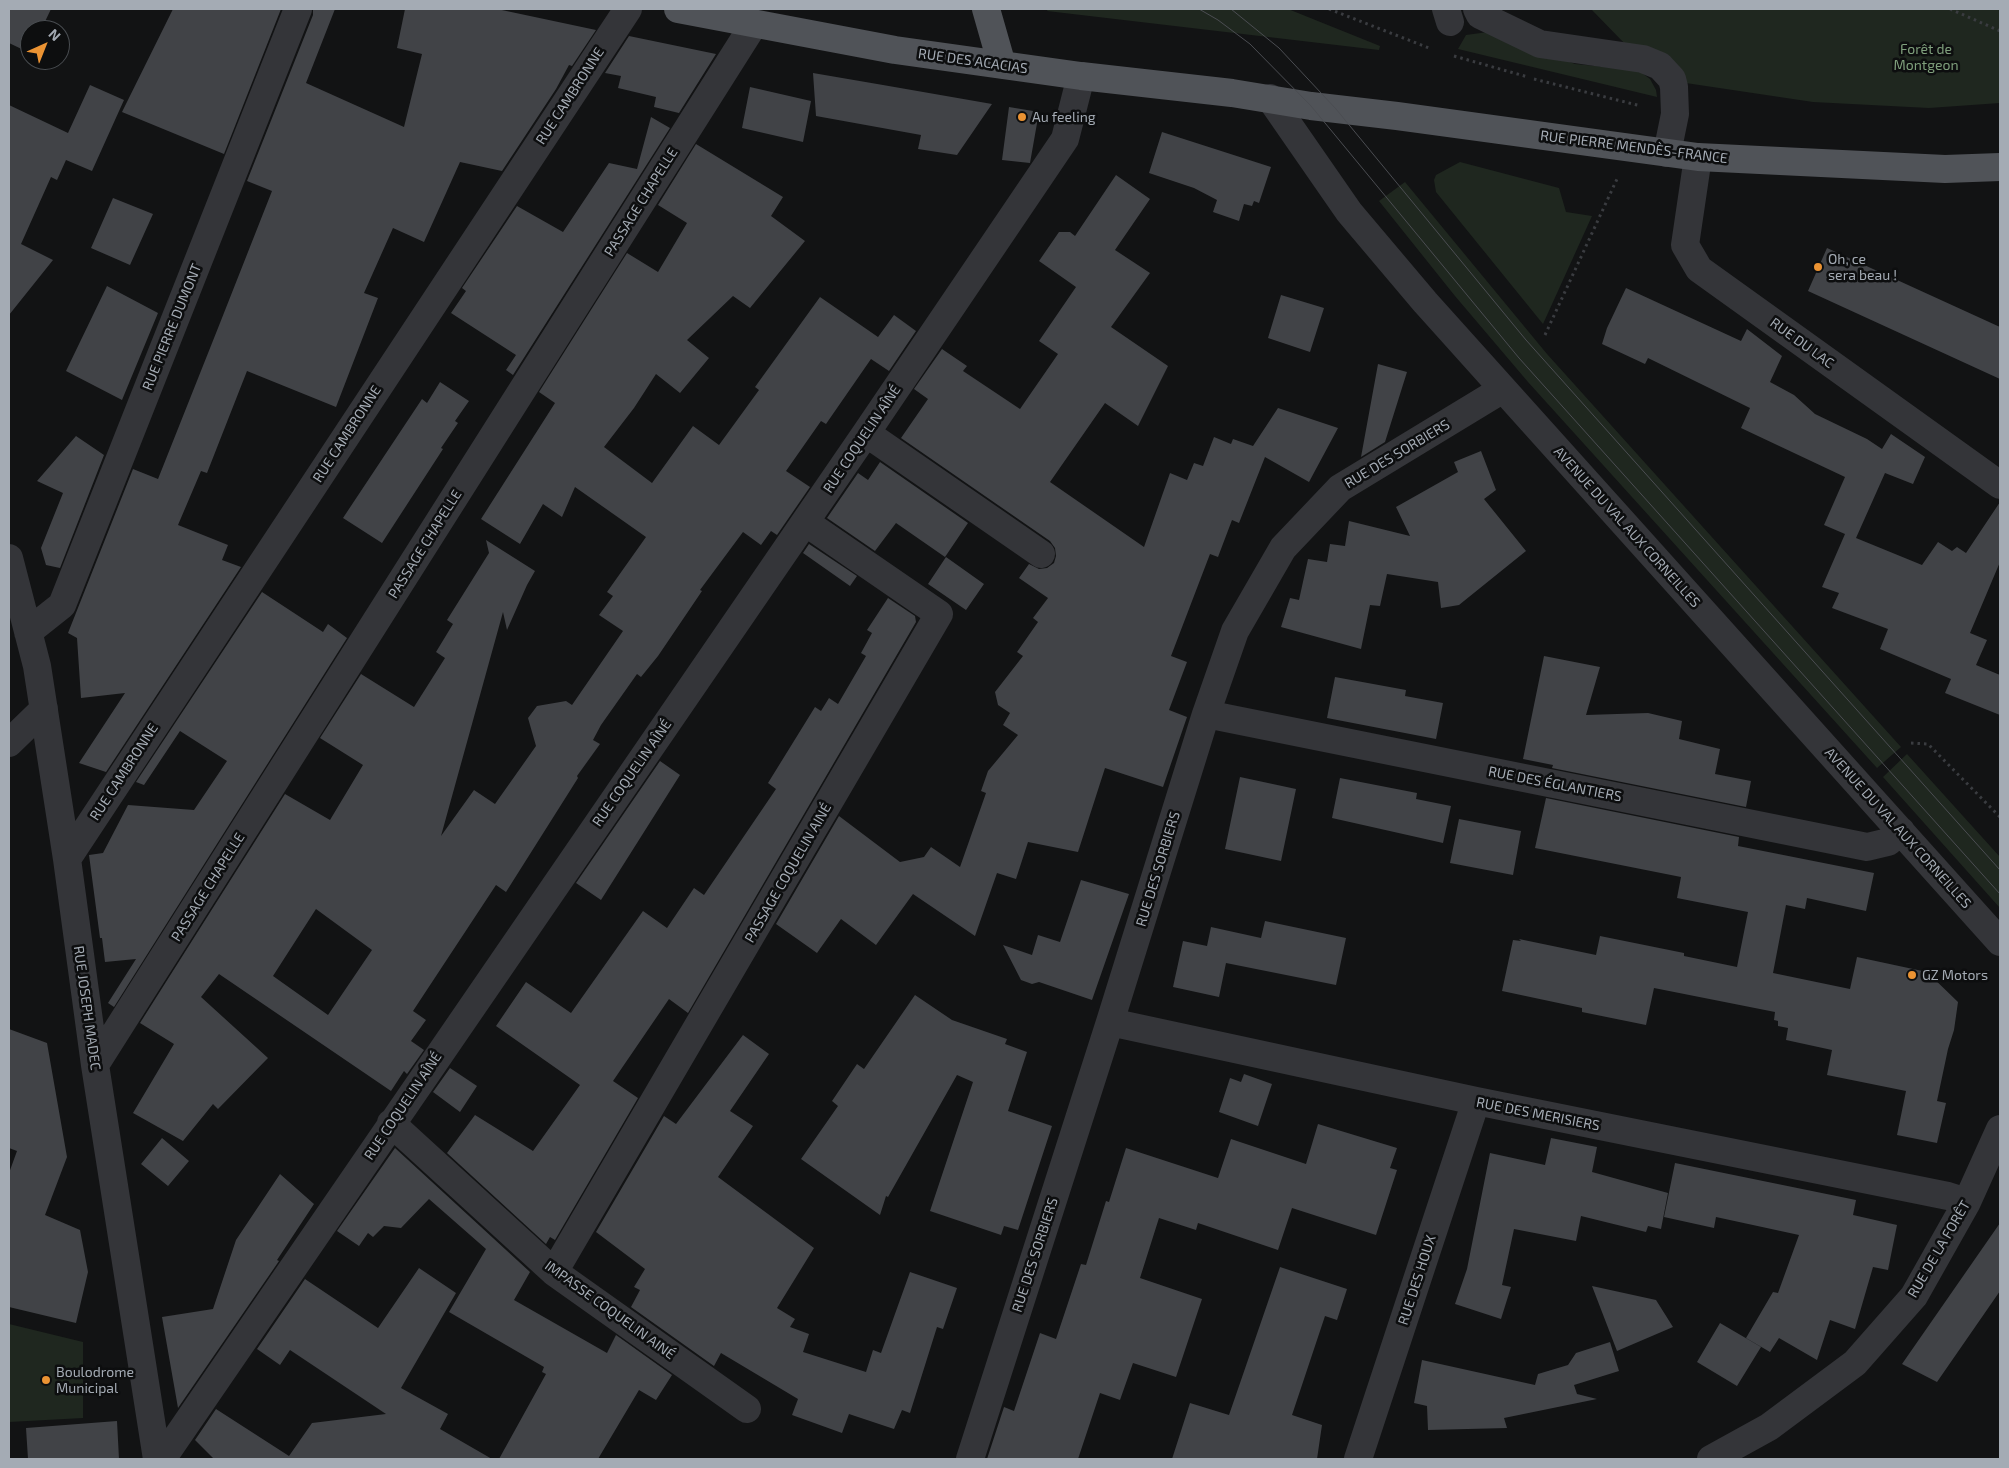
<!DOCTYPE html>
<meta charset="utf-8">
<style>
body{margin:0}
#map{position:relative;width:2009px;height:1468px;overflow:hidden;background:#121314;font-family:"Exo 2",sans-serif}
canvas{display:block}
.frame{position:absolute;inset:0;border:10px solid #a4abb4;pointer-events:none}
.north{position:absolute;left:20px;top:20px;width:50px;height:50px;box-sizing:border-box;background:#0d0e0f;border:1px solid #494d51;border-radius:50%;rotate:44deg;font-size:14px;font-weight:700;line-height:20px;text-align:center;color:#a4abb4}
.north::after{content:'';display:block;margin:auto;width:18px;height:22px;background:#eb9333;clip-path:polygon(50% 0,100% 100%,50% 72%,0 100%)}
</style>
<div id="map">
<canvas width="2009" height="1468"></canvas>
<div class="frame"></div>
<div class="north">N</div>
</div>
<script>
const ctx = document.querySelector('canvas').getContext('2d');
ctx.lineJoin = 'round';
function fill(path, color) { ctx.fillStyle = color; ctx.fill(path, 'evenodd'); }
const shape = rows => new Path2D(rows.map(r => 'M' + r).join(''));
function stroke(path, color, width, dash) { ctx.strokeStyle = color; ctx.lineWidth = width; ctx.lineCap = dash ? 'butt' : 'round'; ctx.setLineDash(dash || []); ctx.stroke(path); }
function drawText(font, color, halo, rows, align = 'center') {
  ctx.font = font + ' "Exo 2",sans-serif'; ctx.lineWidth = 5; ctx.setLineDash([]); ctx.textBaseline = 'middle'; ctx.strokeStyle = halo; ctx.fillStyle = color; for (const [text, x, y, turn = 0] of rows) {
    ctx.save(); ctx.translate(x, y); ctx.rotate((+turn || 0) * Math.PI / 180); ctx.textAlign = isNaN(turn) ? turn : align; if (halo) ctx.strokeText(text, 0, 0); ctx.fillText(text, 0, 0); ctx.restore();
  }
}
const green = shape([
 [1048,9,1288,9,1380,46,1379,50,1047,11],
 [1591,9,2000,9,2000,103,1929,108,1813,102,1659,79],
 [1488,32,1575,64,1638,70,1650,79,1656,90,1657,97,1458,49,1466,35],
 [1460,162,1559,188,1566,212,1592,216,1543,324,1436,192,1434,180,1436,175],
 [1405,182,1547,354,1901,747,1877,768,1528,382,1455,296,1379,201],
 [1907,754,2000,857,2000,908,1883,777],
 [9,1324,83,1342,83,1418,9,1422]
]);
const building = shape([
 [9,9,51,9,41,30,30,30,30,53,9,43],
 [173,9,281,9,224,154,122,112],
 [313,9,335,9,306,83,404,127,422,54,397,48,405,9,497,9,596,30,572,66,569,65,556,89,502,171,460,162,424,242,393,228,364,293,378,298,336,407,247,371,207,473,201,471,178,525,228,545,222,560,241,567,106,772,79,763,125,693,81,698,77,638,68,633,133,469,158,479,220,323,272,191,247,181,313,15],
 [629,36,716,54,679,113,654,107,656,97,618,88,621,76,605,73],
 [813,73,883,85,992,104,957,155,918,149,921,135,816,116],
 [90,85,124,100,92,171,66,160,57,180,51,177,21,244,53,260,9,315,9,105,68,133],
 [750,87,811,101,803,142,742,128],
 [1009,107,1039,112,1030,163,1002,160],
 [651,117,670,128,513,375,506,370,516,355,451,313,466,291,462,288,517,206,563,232,609,163,637,169],
 [1162,132,1271,167,1259,203,1254,201,1252,206,1244,204,1239,221,1213,212,1217,200,1194,188,1149,173],
 [696,144,783,197,771,216,805,241,750,308,733,296,687,340,709,358,680,393,656,374,634,408,604,447,652,483,693,426,719,445,759,390,755,387,820,297,878,337,894,315,916,331,889,371,871,359,826,424,821,421,786,471,810,487,777,535,771,531,761,545,743,532,700,590,702,591,658,656,641,677,637,674,601,725,593,740,600,744,577,776,578,778,506,892,496,885,413,1011,426,1020,411,1041,424,1050,407,1074,404,1071,391,1091,219,974,201,997,268,1058,218,1109,213,1104,183,1141,133,1113,174,1044,140,1023,285,794,330,820,363,765,320,738,361,674,414,707,445,658,436,652,453,624,447,620,489,553,486,540,535,571,527,585,507,630,503,612,441,836,474,790,495,804,536,746,528,718,537,706,566,701,572,705,623,631,599,615,613,596,607,592,646,537,575,487,562,517,543,504,520,544,481,519,555,403,539,392,627,253,658,272,687,223,658,205],
 [316,909,372,950,328,1015,273,976],
 [1116,175,1150,199,1115,250,1150,273,1111,327,1168,366,1138,426,1105,403,1050,482,1144,547,1170,473,1187,480,1194,463,1203,466,1214,437,1231,444,1233,439,1253,446,1278,408,1338,428,1309,482,1265,457,1239,523,1232,520,1218,557,1210,554,1171,656,1187,662,1169,710,1187,717,1163,787,1105,768,1078,852,1028,842,1016,879,997,873,975,936,913,894,876,945,841,919,817,953,776,924,839,816,900,862,924,857,931,847,960,867,986,793,981,791,988,771,1018,735,1003,725,1010,713,998,705,995,692,1023,656,1017,652,1038,622,1033,618,1048,598,1019,578,1029,564,1039,569,1047,568,1054,563,1056,556,1055,548,1050,541,901,438,928,399,914,389,942,349,967,366,963,371,1020,409,1058,354,1039,341,1076,287,1039,261,1059,232,1070,232,1075,236],
 [113,198,153,214,130,265,91,248],
 [1827,248,2000,327,2000,379,1808,291],
 [107,286,158,313,122,400,66,371],
 [1626,288,1741,341,1747,329,1782,356,1770,382,1794,395,1815,414,1867,439,1882,449,1891,434,1925,457,1913,484,1885,473,1856,538,1922,565,1938,542,1952,551,1957,547,1966,553,2000,502,2000,562,1970,633,1987,640,1976,665,2000,675,2000,715,1945,693,1951,679,1880,649,1888,629,1832,608,1839,593,1822,587,1845,534,1824,525,1845,477,1741,428,1750,408,1648,358,1645,364,1602,344,1607,328],
 [1281,295,1324,308,1310,352,1268,338],
 [1378,364,1407,372,1385,442,1361,457],
 [440,382,469,401,455,421,458,423,441,448,443,449,382,543,343,518,422,399,427,403],
 [76,436,104,455,60,568,46,565,41,548,63,493,37,481],
 [1481,451,1496,490,1484,499,1526,551,1459,605,1441,608,1438,582,1387,574,1380,606,1370,605,1361,649,1281,627,1290,598,1299,600,1308,559,1327,562,1330,544,1345,546,1349,521,1410,536,1396,507,1458,472,1454,462],
 [880,462,968,523,945,557,896,523,875,551,827,518,858,473,868,480],
 [809,544,857,576,850,586,803,553],
 [946,557,984,584,966,610,928,584],
 [262,592,323,632,328,624,347,638,114,1007,108,1003,136,959,105,962,102,938,100,938,89,855,103,853,128,805,194,810,227,761,180,731,144,785,136,782],
 [888,598,915,616,916,622,688,1013,669,999,613,1081,638,1098,555,1240,550,1237,546,1244,447,1153,475,1115,533,1151,580,1085,496,1026,526,982,571,1013,643,911,667,928,694,888,704,895,776,789,768,783,815,707,821,711,829,698,838,704,866,656,861,653,872,633,867,630],
 [1544,656,1600,667,1586,715,1648,713,1682,721,1679,739,1720,749,1715,774,1751,781,1746,807,1552,768,1553,765,1523,759],
 [1335,677,1406,690,1405,696,1443,703,1436,739,1327,718],
 [660,761,680,775,601,900,576,883],
 [1240,777,1296,789,1281,861,1225,849],
 [1340,778,1417,793,1416,799,1451,806,1443,843,1332,818],
 [1546,798,1739,837,1738,846,1874,873,1866,911,1807,898,1805,909,1786,905,1773,973,1850,989,1857,957,1927,972,1958,1002,1954,1030,1948,1049,1937,1101,1946,1103,1937,1143,1897,1135,1906,1091,1827,1075,1832,1050,1786,1040,1788,1028,1778,1026,1778,1021,1774,1020,1775,1012,1654,988,1646,1025,1582,1012,1582,1008,1502,991,1513,940,1521,941,1519,939,1596,955,1600,936,1684,953,1684,956,1737,967,1748,912,1677,898,1681,877,1535,848],
 [1459,819,1521,831,1513,875,1450,863],
 [1081,880,1129,894,1092,1000,1039,982,1032,984,1021,980,1003,945,1032,955,1038,935,1060,942],
 [1265,921,1346,938,1336,985,1226,963,1219,997,1173,987,1183,941,1207,946,1211,927,1261,938],
 [915,995,952,1020,1007,1039,1005,1044,1027,1052,1008,1111,1052,1126,1018,1230,1004,1226,1001,1235,930,1211,973,1082,957,1075,888,1197,886,1196,880,1215,801,1159,838,1106,832,1101,857,1064,864,1069],
 [9,1029,47,1043,67,1157,45,1215,80,1230,88,1272,76,1323,9,1307,9,1173,17,1151,9,1148],
 [743,1035,769,1054,730,1111,753,1126,718,1177,814,1248,777,1308,795,1319,790,1327,809,1334,803,1352,866,1372,873,1350,881,1353,910,1272,957,1288,943,1329,937,1327,910,1413,902,1410,894,1429,849,1414,842,1433,792,1415,798,1399,721,1353,714,1366,631,1307,640,1290,634,1287,645,1269,596,1232,664,1116,676,1124],
 [450,1068,477,1086,460,1112,433,1092],
 [1244,1074,1272,1084,1258,1126,1219,1112,1230,1078,1241,1082],
 [1318,1124,1397,1148,1390,1168,1397,1170,1376,1235,1292,1208,1278,1250,1198,1223,1196,1230,1159,1218,1140,1278,1202,1299,1176,1377,1133,1363,1120,1400,1100,1393,1078,1459,987,1459,1004,1407,1014,1411,1040,1333,1056,1339,1081,1264,1086,1265,1106,1201,1109,1202,1126,1148,1218,1178,1231,1139,1306,1164],
 [162,1138,189,1161,168,1186,141,1164],
 [1551,1138,1597,1147,1592,1172,1668,1193,1661,1229,1648,1226,1646,1232,1581,1216,1576,1241,1514,1229,1502,1285,1511,1287,1501,1319,1455,1304,1467,1269,1490,1153,1545,1165],
 [395,1148,530,1272,514,1300,607,1353,616,1335,672,1375,656,1400,639,1390,598,1459,499,1459,546,1374,542,1372,544,1367,449,1312,486,1249,429,1199,401,1228,384,1226,373,1237,368,1233,359,1246,337,1231],
 [1675,1163,1856,1200,1853,1215,1897,1225,1888,1270,1873,1267,1855,1329,1830,1320,1817,1360,1779,1338,1770,1352,1746,1338,1773,1292,1778,1293,1799,1235,1716,1217,1714,1228,1664,1217],
 [280,1174,314,1204,277,1260,279,1261,178,1408,162,1317,213,1309,236,1240],
 [2000,1223,2000,1291,1937,1382,1902,1364],
 [1280,1267,1347,1289,1337,1320,1325,1316,1292,1415,1322,1425,1317,1459,1172,1459,1190,1403,1229,1415],
 [419,1268,456,1293,401,1388,448,1414,440,1429,492,1459,214,1459,195,1440,216,1409,289,1456,312,1423,386,1414,290,1350,280,1365,257,1349,305,1279,378,1328],
 [1592,1286,1656,1300,1673,1327,1617,1351],
 [1720,1323,1761,1347,1737,1386,1697,1362],
 [1610,1342,1619,1371,1574,1385,1577,1394,1597,1399,1504,1418,1507,1428,1428,1430,1427,1406,1414,1403,1422,1360,1535,1385,1538,1374,1568,1365,1576,1353],
 [117,1421,119,1459,28,1459,26,1428]
]);
const path = shape([
 [1329,9,1429,48],
 [1950,9,2000,31],
 [1454,56,1528,77],
 [1534,79,1641,106],
 [1545,335,1617,179],
 [1911,743,1928,744,2000,817]
]);
const minor = shape([
 [1446,9,1450,22],
 [1477,9,1480,15,1540,44,1643,59,1660,66,1672,79,1674,87,1675,114,1667,153],
 [1270,98,1349,212,1425,302,2000,942],
 [1698,157,1685,245,1699,269,2000,485],
 [866,433,1041,554],
 [9,558,37,666,67,859,95,1065,157,1459],
 [28,632,62,605,298,9],
 [1206,714,1867,847,1888,842,1901,831],
 [9,743,44,709],
 [67,859,628,9],
 [1110,1022,1476,1101,1948,1196,1967,1202],
 [95,1065,754,24],
 [391,1123,554,1272,747,1409],
 [554,1272,939,614,805,522],
 [162,1459,866,433,1065,139,1081,76],
 [970,1459,1110,1022,1206,714,1235,631,1283,548,1340,488,1503,389],
 [1358,1459,1476,1101],
 [1711,1459,1769,1427,1855,1363,1914,1296,1967,1202,2000,1129]
]);
const major = shape([
 [678,9,895,50,1081,76,1232,93,1311,106,1397,116,1698,157,1945,169,2000,167],
 [986,9,1002,65]
]);
const tram = shape([
 [1199,9,1218,20,1250,44,1311,106,1519,358,2000,894],
 [1231,9,1279,48,1336,109,1526,340,2000,870]
]);
const markers = [
 [1022,117,5,"#eb9333"],
 [1818,267,5,"#eb9333"],
 [1912,975,5,"#eb9333"],
 [46,1380,5,"#eb9333"]
];
const parkNames = [
 ["Forêt de",1926,49],
 ["Montgeon",1926,65]
];
const streetNames = [
 ["RUE DES ACACIAS",973,61,8],
 ["RUE CAMBRONNE",570,96,-57],
 ["RUE PIERRE MENDÈS-FRANCE",1634,147,7],
 ["PASSAGE CHAPELLE",641,202,-58],
 ["RUE PIERRE DUMONT",172,327,-68],
 ["RUE DU LAC",1802,343,36],
 ["RUE CAMBRONNE",347,434,-57],
 ["RUE COQUELIN AÎNÉ",862,439,-56],
 ["RUE DES SORBIERS",1397,454,-31],
 ["AVENUE DU VAL AUX CORNEILLES",1627,527,48],
 ["PASSAGE CHAPELLE",425,544,-58],
 ["RUE CAMBRONNE",124,772,-57],
 ["RUE COQUELIN AÎNÉ",632,773,-55],
 ["RUE DES ÉGLANTIERS",1555,784,11],
 ["AVENUE DU VAL AUX CORNEILLES",1898,828,48],
 ["RUE DES SORBIERS",1158,869,-73],
 ["PASSAGE COQUELIN AINÉ",788,873,-60],
 ["PASSAGE CHAPELLE",208,887,-58],
 ["RUE JOSEPH MADEC",87,1008,82],
 ["RUE COQUELIN AÎNÉ",403,1106,-56],
 ["RUE DES MERISIERS",1538,1114,11],
 ["RUE DE LA FORÊT",1939,1249,-60],
 ["RUE DES SORBIERS",1035,1255,-72],
 ["RUE DES HOUX",1417,1280,-72],
 ["IMPASSE COQUELIN AINÉ",610,1310,36]
];
const poiNames = [
 ["Au feeling",1032,117],
 ["Oh, ce",1828,259],
 ["sera beau !",1828,275],
 ["GZ Motors",1922,975],
 ["Boulodrome",56,1372],
 ["Municipal",56,1388]
];
fill(green, '#1f271f');
fill(building, '#414347');
stroke(path, '#3a3c40', 3, [2.5, 4]);
stroke(minor, '#343539', 28);
stroke(major, '#505358', 28);
stroke(tram, '#4b4d52', 1);
for (const [x, y, r, color] of markers) { const dot = new Path2D(); dot.arc(x, y, r, 0, 2 * Math.PI); ctx.fillStyle = color; ctx.fill(dot); stroke(dot, '#0d0e0f', 2); }
drawText('14px', '#7f9f7c', '#0d0e0f', parkNames);
drawText('14px', '#a4abb4', '#0d0e0f', streetNames);
drawText('14px', '#a4abb4', '#0d0e0f', poiNames, 'left');
</script>
